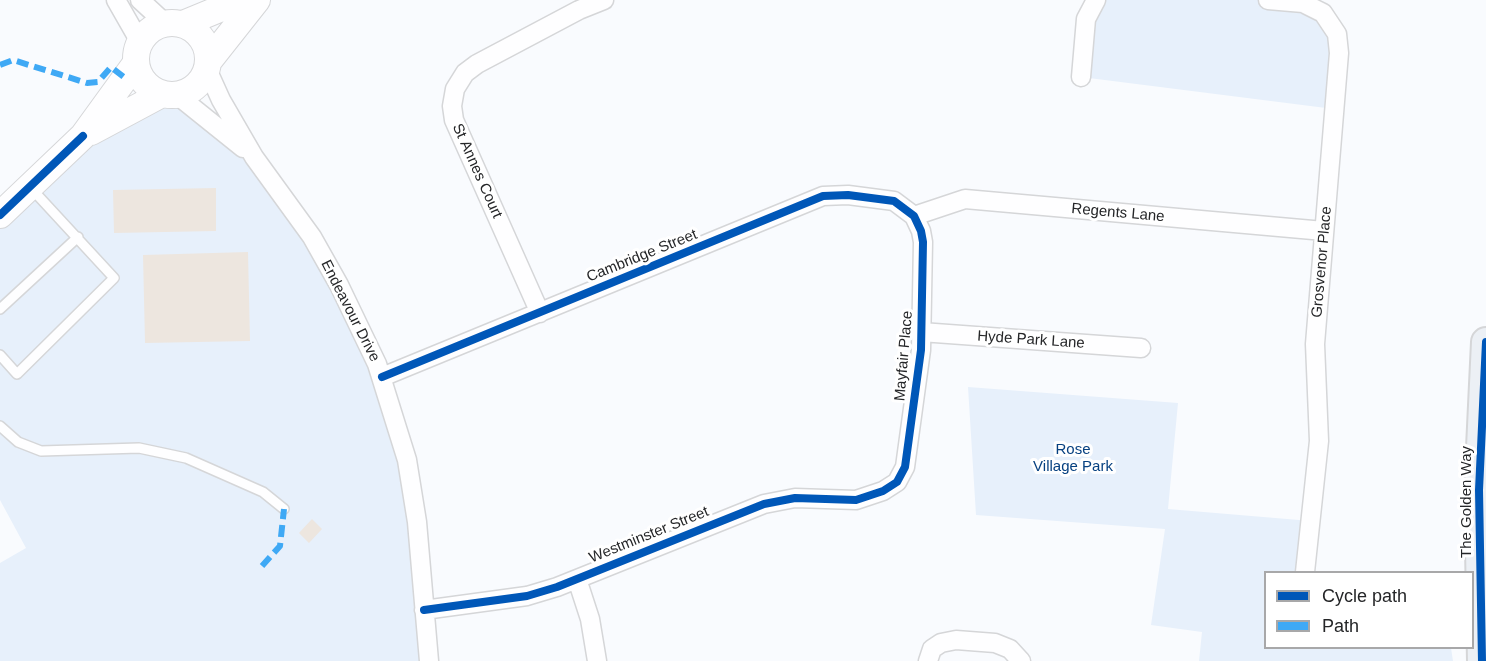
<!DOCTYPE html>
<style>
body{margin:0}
#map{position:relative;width:1486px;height:661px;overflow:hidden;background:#f9fbfe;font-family:Helvetica,sans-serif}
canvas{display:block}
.legend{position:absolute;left:1264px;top:571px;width:210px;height:78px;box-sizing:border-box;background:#fff;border:2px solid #a8a8a9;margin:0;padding:8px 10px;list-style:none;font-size:18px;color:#252628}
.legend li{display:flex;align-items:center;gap:12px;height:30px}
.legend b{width:30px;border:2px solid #a8a8a9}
</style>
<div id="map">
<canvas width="1486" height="661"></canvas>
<ul class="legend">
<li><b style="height:8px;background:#0057b8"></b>Cycle path</li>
<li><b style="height:8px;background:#3fa9f5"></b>Path</li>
</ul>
</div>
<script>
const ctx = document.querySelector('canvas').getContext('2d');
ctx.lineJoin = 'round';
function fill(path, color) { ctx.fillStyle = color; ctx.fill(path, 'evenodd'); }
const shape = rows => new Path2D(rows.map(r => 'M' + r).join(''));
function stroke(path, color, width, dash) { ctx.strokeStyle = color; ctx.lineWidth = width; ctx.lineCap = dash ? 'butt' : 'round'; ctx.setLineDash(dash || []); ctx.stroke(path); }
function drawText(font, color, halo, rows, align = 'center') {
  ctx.font = font + ' Helvetica,sans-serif'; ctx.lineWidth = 6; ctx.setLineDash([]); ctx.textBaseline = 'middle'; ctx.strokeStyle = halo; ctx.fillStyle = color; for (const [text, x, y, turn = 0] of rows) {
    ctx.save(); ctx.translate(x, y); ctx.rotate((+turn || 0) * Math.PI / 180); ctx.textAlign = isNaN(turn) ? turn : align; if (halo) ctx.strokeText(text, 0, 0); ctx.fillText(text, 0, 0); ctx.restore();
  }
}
const green = shape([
 [1097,0,1267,0,1330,20,1334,109,1081,77],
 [183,93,223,131,295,213,377,364,409,476,429,661,0,661,0,563,26,548,0,500,0,226,83,136],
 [968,387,1178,403,1168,509,1311,521,1306,572,1266,572,1266,648,1451,648,1453,661,1199,661,1202,632,1151,625,1165,529,976,515]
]);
const building = shape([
 [216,188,216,231,114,233,113,190],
 [248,252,250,341,145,343,143,255],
 [312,519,322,529,309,543,299,533]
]);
const lane = shape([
 [0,309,78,237],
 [0,355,17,374,114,278,30,187],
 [0,426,18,442,41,451,139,448,186,458,263,492,284,509]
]);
const street = shape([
 [116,0,140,42],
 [140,0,165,23],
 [1268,0,1303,3,1323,13,1337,34,1339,53,1315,344,1319,441,1305,572],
 [207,69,221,100,254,157,312,237,339,285,377,364,407,460,417,522,429,661],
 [1081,77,1086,19,1096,0],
 [177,95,243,148],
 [914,216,965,199,1324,231],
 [540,313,454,120,452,106,455,89,465,73,477,64,579,10,604,0],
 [921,332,1141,348],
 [382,377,823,196,848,195,894,201,914,216,921,231,923,242,921,350,905,467,897,482,883,491,856,500,795,498,764,504,557,587,527,596,424,610],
 [577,579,590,619,597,661],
 [928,661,932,649,941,643,956,640,995,643,1010,649,1021,661]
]);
const secondary = shape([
 '136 59a36 36 0 1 1 72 0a36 36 0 1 1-72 0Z',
 [183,24,241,0],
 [208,62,257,0],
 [91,132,162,94],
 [0,215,83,136,136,63]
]);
const primary = shape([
 [1482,661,1479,490,1486,342]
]);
const quiet = shape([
 [0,65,13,60,87,83,98,82,111,67,125,78],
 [262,566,280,546,284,509]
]);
const cycleway = shape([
 [0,215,83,136],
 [382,377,823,196,848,195,894,201,914,216,921,231,923,242,921,350,905,467,897,482,883,491,856,500,795,498,764,504,557,587,527,596,424,610],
 [1482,661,1479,490,1486,342]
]);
const streetNames = [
 ["St Annes Court",477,171,66],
 ["Regents Lane",1118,213,5],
 ["Cambridge Street",642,256,-22],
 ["Grosvenor Place",1322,262,-85],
 ["Endeavour Drive",350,311,63],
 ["Hyde Park Lane",1031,340,4],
 ["Mayfair Place",904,356,-85],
 ["The Golden Way",1467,502,-90],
 ["Westminster Street",649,535,-22]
];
const parkNames = [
 ["Rose",1073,450],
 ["Village Park",1073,467]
];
fill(green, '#e7f0fb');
fill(building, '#ede6df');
stroke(lane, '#d5d6d8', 12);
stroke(street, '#d5d6d8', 21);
stroke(secondary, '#d5d6d8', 28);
stroke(primary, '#d5d6d8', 32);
stroke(lane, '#fefeff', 9);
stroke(street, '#fefeff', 18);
stroke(secondary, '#fefeff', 26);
stroke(primary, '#ecf0f5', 28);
stroke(quiet, '#3fa9f5', 6, [12, 6]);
stroke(cycleway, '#0057b8', 8);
drawText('15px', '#252628', '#fff', streetNames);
drawText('15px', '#064080', '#fff', parkNames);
</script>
